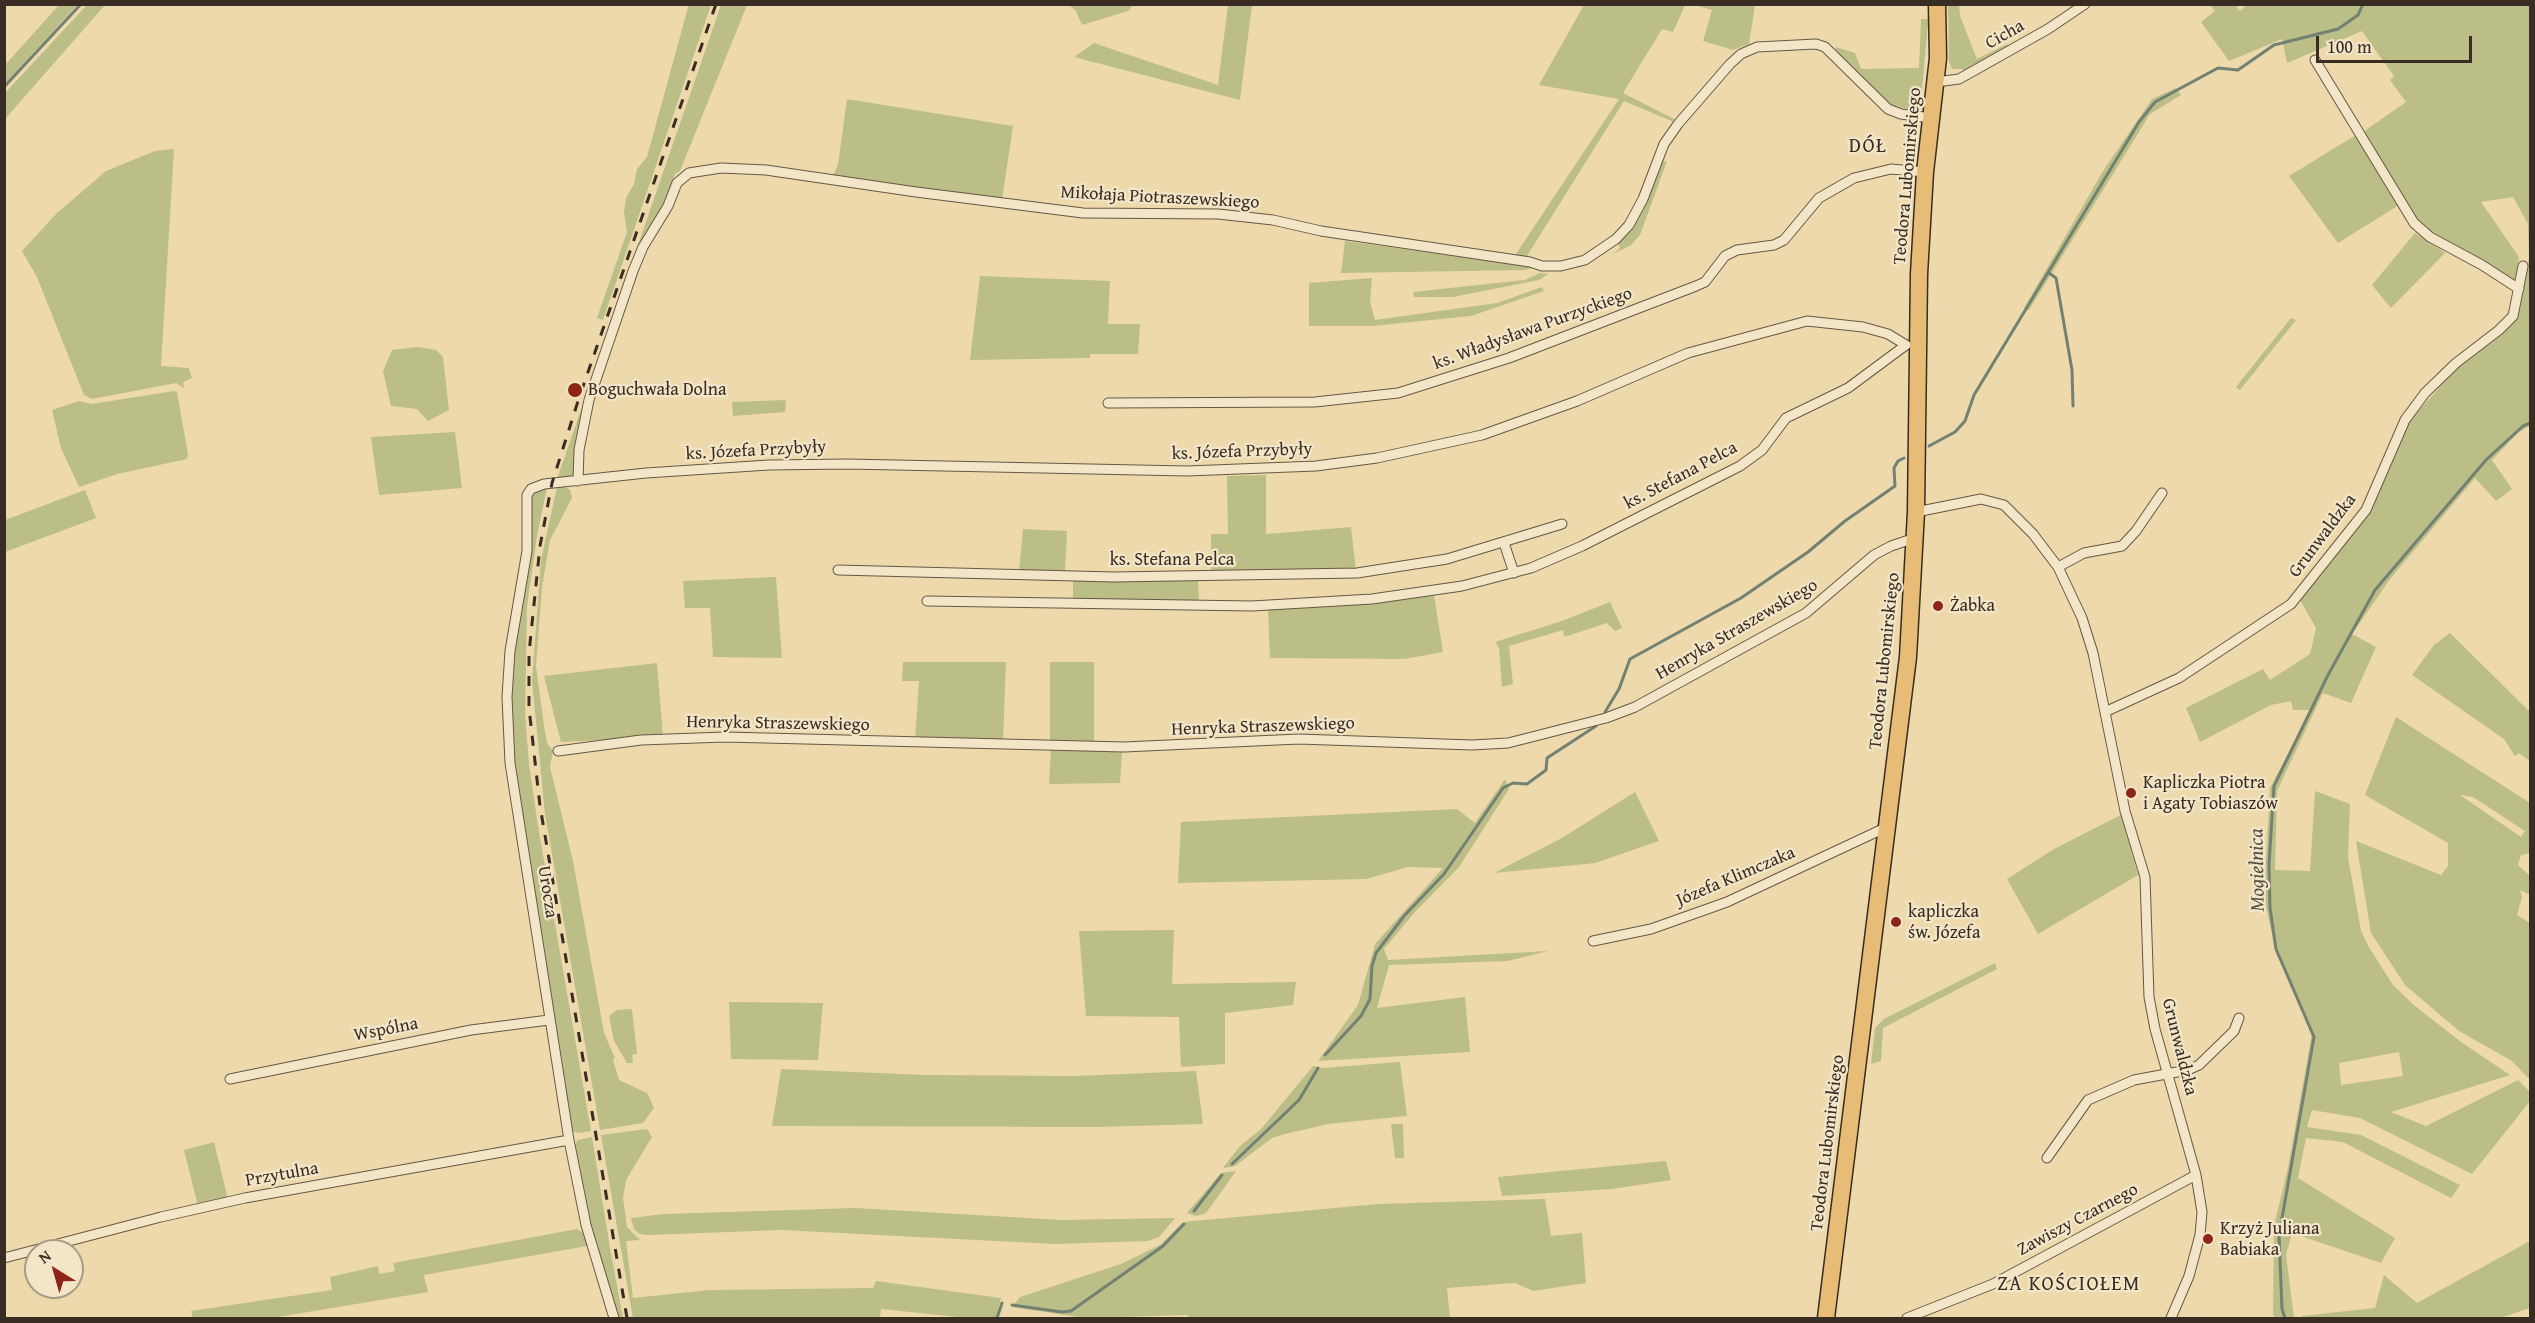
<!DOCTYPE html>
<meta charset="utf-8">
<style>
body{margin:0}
#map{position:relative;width:2535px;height:1323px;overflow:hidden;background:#edd9ab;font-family:"Gentium Book Plus",serif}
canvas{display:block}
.frame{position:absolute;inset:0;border:6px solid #392c23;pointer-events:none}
.north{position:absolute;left:24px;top:1239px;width:60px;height:60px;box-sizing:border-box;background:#f3e6c8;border:2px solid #a99c86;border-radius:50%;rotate:323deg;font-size:16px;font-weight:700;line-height:24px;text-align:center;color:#392c23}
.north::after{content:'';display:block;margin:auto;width:21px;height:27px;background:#8f2418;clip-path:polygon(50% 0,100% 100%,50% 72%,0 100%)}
.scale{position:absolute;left:2316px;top:36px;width:156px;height:27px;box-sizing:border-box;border:3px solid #392c23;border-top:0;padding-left:8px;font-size:18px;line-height:21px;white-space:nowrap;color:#392c23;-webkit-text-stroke:4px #f3e6c8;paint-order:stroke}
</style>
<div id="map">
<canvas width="2535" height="1323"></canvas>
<div class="frame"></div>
<div class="north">N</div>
<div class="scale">100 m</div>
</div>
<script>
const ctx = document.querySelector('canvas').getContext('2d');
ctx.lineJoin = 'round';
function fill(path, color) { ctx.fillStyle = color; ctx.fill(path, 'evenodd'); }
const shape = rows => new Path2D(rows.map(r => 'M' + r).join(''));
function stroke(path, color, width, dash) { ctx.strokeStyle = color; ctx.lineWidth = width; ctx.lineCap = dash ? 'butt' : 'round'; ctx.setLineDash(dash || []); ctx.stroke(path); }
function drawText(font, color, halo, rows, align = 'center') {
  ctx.font = font + ' "Gentium Book Plus",serif'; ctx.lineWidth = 4.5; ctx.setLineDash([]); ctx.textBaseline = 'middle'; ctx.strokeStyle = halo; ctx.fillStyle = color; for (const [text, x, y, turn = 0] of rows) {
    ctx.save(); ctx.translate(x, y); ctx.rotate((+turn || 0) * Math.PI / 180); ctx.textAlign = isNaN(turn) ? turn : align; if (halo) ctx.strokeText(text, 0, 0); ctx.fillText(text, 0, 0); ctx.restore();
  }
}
const green = shape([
 [689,4,711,5,603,320,597,318,627,232,624,212,626,198,634,184,637,169,647,157],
 [2248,4,2530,5,2530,426,2519,432,2492,460,2512,489,2496,501,2475,478,2390,579,2352,634,2376,647,2351,703,2323,693,2277,791,2275,870,2310,871,2315,791,2350,804,2348,857,2361,931,2370,949,2393,985,2415,1006,2461,1042,2510,1075,2391,1112,2426,1126,2518,1080,2530,1092,2530,1101,2472,1174,2360,1118,2312,1110,2307,1127,2361,1135,2460,1185,2451,1198,2343,1142,2306,1138,2298,1178,2395,1238,2381,1263,2292,1233,2286,1255,2294,1318,2275,1318,2273,1314,2274,1226,2288,1168,2312,1033,2276,953,2264,897,2270,788,2311,710,2293,710,2291,701,2271,705,2200,742,2186,708,2263,669,2270,680,2310,654,2316,628,2300,600,2372,508,2410,420,2459,366,2516,315,2529,259,2528,224,2513,197,2481,202,2519,257,2516,283,2425,230,2416,221,2363,132,2406,102,2390,80,2394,76,2362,31,2287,63,2282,39,2229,61,2201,22,2215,11,2210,5,2235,5,2240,11],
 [2399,1052,2403,1076,2341,1085,2339,1063],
 [59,5,77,5,5,84,5,65],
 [87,5,105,5,5,119,5,93],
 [721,5,747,5,680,171,675,174,665,205,648,232,585,401,578,431,573,478,557,479],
 [1069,5,1133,5,1128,11,1082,25,1076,11],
 [1228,5,1252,5,1240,100,1074,57,1094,43,1218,85],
 [1584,5,1685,5,1673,32,1662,29,1623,93,1676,120,1674,122,1624,101,1525,259,1514,257,1619,99,1539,85],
 [1695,5,1755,5,1749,44,1733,50,1703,41,1712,10],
 [1948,5,1959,5,1960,16,1977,59,2007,44,2008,47,1964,72,1963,69,1952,69,1949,62],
 [1921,19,1928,19,1928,23,1920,112,1890,105,1835,50,1836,47,1855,53,1861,69,1919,68],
 [2176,88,2181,95,2150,114,2029,310,2024,308,2103,171,2152,99],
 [847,99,1013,126,1002,200,833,176,838,165],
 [2356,135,2399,205,2338,243,2289,176],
 [174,149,161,366,189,368,192,378,183,382,184,388,176,383,92,399,84,395,37,277,22,251,56,214,106,171,155,151],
 [1667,161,1640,235,1631,245,1613,254,1620,248,1617,242,1660,162],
 [2415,233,2445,253,2391,308,2372,285],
 [1345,241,1533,267,1526,270,1341,273],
 [1540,273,1548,274,1539,280,1453,297,1414,297,1413,292,1525,280],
 [980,276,1110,281,1108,324,1140,324,1138,354,1090,354,1090,358,970,360],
 [1372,278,1370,302,1375,320,1497,303,1542,287,1544,291,1471,316,1372,326,1309,326,1309,283],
 [2291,318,2296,320,2240,390,2236,387],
 [417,347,436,350,443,357,449,410,428,421,417,409,391,406,383,371,392,350],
 [174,391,177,392,188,454,187,459,117,474,79,487,61,448,52,410,79,401,92,404],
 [786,400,785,412,733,416,732,402],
 [455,432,462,488,379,495,371,437],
 [1266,475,1266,534,1351,527,1356,570,1211,574,1211,534,1228,534,1227,476],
 [564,486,570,490,572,498,550,540,542,587,536,666,544,726,547,743,553,751,550,767,573,861,604,1033,615,1058,613,1060,619,1080,647,1093,654,1108,643,1123,600,1130,545,814,532,681,541,560,557,487],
 [547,488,537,536,527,607,525,713,529,764,538,826,591,1131,578,1133,573,1131,571,1127,561,1065,514,769,510,724,513,649,532,542,532,497,535,491],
 [85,490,96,518,5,552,5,520],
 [1023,529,1067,531,1065,573,1019,571],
 [776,577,782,658,713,657,710,608,685,608,683,581],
 [1073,580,1198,580,1199,602,1073,600],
 [1434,595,1443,652,1404,659,1270,658,1268,608,1383,602],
 [1610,602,1622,628,1615,631,1607,623,1564,637,1563,630,1509,646,1513,684,1502,687,1499,648,1495,642,1562,621],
 [2450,633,2530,712,2530,761,2519,753,2515,756,2504,739,2412,675,2434,645],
 [903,662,1006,662,1003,740,915,741,919,681,902,681],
 [1050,662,1094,662,1094,742,1050,740],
 [657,663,663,737,561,742,544,676],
 [2396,717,2530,803,2530,853,2521,855,2518,865,2530,876,2530,895,2520,890,2522,897,2517,915,2530,923,2530,1080,2512,1061,2459,1031,2405,985,2371,933,2356,841,2441,875,2448,866,2448,843,2365,795],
 [2460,795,2473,797,2525,831,2521,837],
 [1051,749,1122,752,1120,783,1049,784],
 [1505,779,1509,789,1459,867,1414,913,1384,949,1388,960,1548,951,1508,961,1389,965,1377,1008,1465,997,1470,1052,1318,1061,1358,1005,1375,944,1443,868,1408,867,1366,879,1178,883,1181,822,1457,809,1475,823],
 [1635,792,1659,841,1595,863,1494,873,1562,838],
 [2121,815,2138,875,2038,934,2007,879,2054,849],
 [1174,930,1172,984,1296,982,1293,1005,1225,1013,1225,1064,1181,1067,1179,1017,1086,1016,1079,931],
 [1995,963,1997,969,1883,1028,1881,1061,1871,1064,1875,1028,1884,1019],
 [729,1002,823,1003,818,1060,731,1059],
 [632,1009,637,1054,632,1055,633,1063,627,1063,614,1041,609,1016,617,1010],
 [1400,1062,1407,1116,1328,1124,1285,1134,1272,1138,1235,1166,1223,1168,1240,1146,1261,1129,1313,1066,1323,1068],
 [781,1069,926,1075,1075,1076,1196,1071,1203,1124,1098,1127,772,1126],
 [1391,1124,1403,1124,1404,1158,1395,1158],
 [647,1129,652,1137,626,1180,623,1198,627,1227,640,1240,626,1241,633,1298,710,1290,873,1288,876,1281,1001,1298,996,1318,967,1318,881,1309,880,1318,633,1318,601,1135],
 [592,1137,610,1248,623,1318,618,1318,594,1244,574,1146,578,1140],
 [214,1142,228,1199,198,1206,184,1150],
 [1666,1161,1671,1180,1612,1189,1502,1196,1498,1177],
 [1236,1171,1206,1213,1196,1216,1187,1213,1221,1173],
 [1545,1199,1551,1236,1582,1233,1586,1283,1533,1291,1515,1283,1447,1288,1450,1318,1189,1318,1188,1315,1085,1318,1012,1307,1020,1297,1121,1264,1160,1245,1183,1222,1378,1204],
 [855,1208,1062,1220,1175,1218,1159,1237,1148,1241,1055,1244,782,1230,648,1235,640,1234,634,1229,631,1218,664,1214],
 [577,1229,584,1233,587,1246,424,1275,428,1292,272,1318,193,1318,191,1311,332,1290,330,1277,378,1266,379,1274,395,1271,393,1263],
 [2530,1241,2530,1308,2500,1318,2302,1318,2301,1316,2375,1308,2384,1275,2417,1303]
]);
const stream = shape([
 [4,87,81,4],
 [2049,273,2056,278,2072,370,2073,406],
 [1929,446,1955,432,1965,421,1974,395,2139,122,2155,102,2218,68,2238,70,2274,45,2338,29,2358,15,2363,4],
 [1605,712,1619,689,1630,659,1741,598,1808,552,1845,521,1895,486,1894,468,1898,461,1904,458],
 [1325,1055,1361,1016,1370,999,1372,966,1376,953,1404,916,1444,874,1503,788,1513,783,1527,784,1546,770,1547,758,1596,726],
 [1232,1164,1299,1100,1318,1068],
 [1194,1211,1222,1175],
 [1012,1305,1062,1312,1071,1311,1163,1246,1184,1224],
 [997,1318,1002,1303],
 [2285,1318,2282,1309,2279,1235,2314,1037,2276,949,2270,908,2269,864,2274,786,2328,675,2375,590,2486,460,2523,426,2530,423]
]);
const street = shape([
 [2315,60,2414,223,2430,237,2482,265,2519,289],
 [1936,82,1959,79,2048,29,2085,4],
 [1108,403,1315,402,1398,393,1509,358,1696,286,1705,282,1725,256,1737,250,1774,245,1784,240,1819,198,1854,178,1891,169,1925,172],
 [578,481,579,450,589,400,633,271,643,247,668,206,677,183,689,173,721,168,766,170,916,192,1083,213,1218,214,1273,220,1321,231,1530,262,1542,266,1561,266,1585,260,1616,239,1629,225,1643,199,1664,144,1678,124,1730,64,1741,54,1757,47,1816,44,1825,47,1888,109,1901,114,1931,118],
 [1916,512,1981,499,2004,505,2033,534,2058,567,2082,618,2093,653,2125,811,2145,877,2149,997,2155,1029,2196,1175,2202,1212,2200,1235,2189,1276,2171,1318],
 [1504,543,1514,573],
 [2058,567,2084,553,2122,546,2136,531,2162,493],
 [838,570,1114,577,1357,573,1447,559,1562,524],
 [927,601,1252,606,1372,599,1462,586,1531,568,1582,546,1740,466,1762,450,1786,418,1848,388,1906,345],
 [2107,711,2179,678,2291,604,2366,510,2405,420,2425,393,2456,363,2499,330,2513,316,2523,266],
 [558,751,641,740,725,737,1124,747,1299,739,1472,745,1508,743,1606,718,1635,707,1806,613,1874,555,1891,546,1915,538],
 [1593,941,1651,929,1727,902,1887,827],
 [230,1079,471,1030,549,1020],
 [2047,1158,2088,1100,2134,1080,2188,1070,2199,1065,2234,1031,2239,1018],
 [4,1258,161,1217,245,1198,569,1140],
 [614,1318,586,1225,569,1140,510,763,507,697,510,651,527,551,527,495,531,489,544,484,646,473,769,465,847,464,1187,471,1316,466,1377,458,1482,435,1577,401,1688,353,1807,321,1863,327,1888,334,1906,345],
 [1907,1318,1993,1284,2196,1175]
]);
const highway = shape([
 [1826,1318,1908,657,1916,512,1919,274,1925,172,1938,58,1937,4]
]);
const rail = shape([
 [627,1318,540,806,529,708,529,653,540,546,552,483,579,398,716,4]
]);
const markers = [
 [575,390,8,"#8f2418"],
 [1938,606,6,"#8f2418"],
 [2131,793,6,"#8f2418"],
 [1896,922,6,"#8f2418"],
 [2208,1239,6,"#8f2418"]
];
const streetNames = [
 ["Cicha",2005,35,-29],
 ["Teodora Lubomirskiego",1908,176,-85],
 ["Mikołaja Piotraszewskiego",1160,198,3],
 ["ks. Władysława Purzyckiego",1533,329,-20],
 ["ks. Józefa Przybyły",756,451,-3],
 ["ks. Józefa Przybyły",1242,452,-2],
 ["ks. Stefana Pelca",1681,476,-28],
 ["Grunwaldzka",2323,536,-53],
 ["ks. Stefana Pelca",1172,560],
 ["Henryka Straszewskiego",1737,630,-30],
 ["Teodora Lubomirskiego",1885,661,-84],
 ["Henryka Straszewskiego",778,724,1],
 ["Henryka Straszewskiego",1263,727,-2],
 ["Józefa Klimczaka",1736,877,-23],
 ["Urocza",547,892,81],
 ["Wspólna",386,1030,-11],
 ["Grunwaldzka",2179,1047,76],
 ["Teodora Lubomirskiego",1828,1143,-83],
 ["Przytulna",282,1175,-10],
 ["Zawiszy Czarnego",2078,1220,-28]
];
const poiNames = [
 ["Boguchwała Dolna",588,390],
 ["Żabka",1950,606],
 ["Kapliczka Piotra",2143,783],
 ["i Agaty Tobiaszów",2143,804],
 ["kapliczka",1908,912],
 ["św. Józefa",1908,933],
 ["Krzyż Juliana",2220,1229],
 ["Babiaka",2220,1250]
];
const neighbourhoodNames = [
 ["DÓŁ",1868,147],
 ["ZA KOŚCIOŁEM",2069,1285]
];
const waterNames = [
 ["Mogielnica",2258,870,-91]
];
fill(green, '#bbbe87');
stroke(stream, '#738173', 3);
stroke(street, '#665745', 11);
stroke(highway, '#392c23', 19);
stroke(street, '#f3e6c8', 9);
stroke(highway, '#e6bc76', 16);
stroke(rail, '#392c23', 3, [10, 10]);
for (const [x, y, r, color] of markers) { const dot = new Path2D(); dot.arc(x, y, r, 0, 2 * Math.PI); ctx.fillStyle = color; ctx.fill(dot); stroke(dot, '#f3e6c8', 2); }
drawText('18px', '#392c23', '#f3e6c8', streetNames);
drawText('18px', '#392c23', '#f3e6c8', poiNames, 'left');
ctx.letterSpacing = '1.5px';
drawText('20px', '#392c23', '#f3e6c8', neighbourhoodNames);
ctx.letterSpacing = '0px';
drawText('italic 20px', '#515044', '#f3e6c8', waterNames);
</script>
